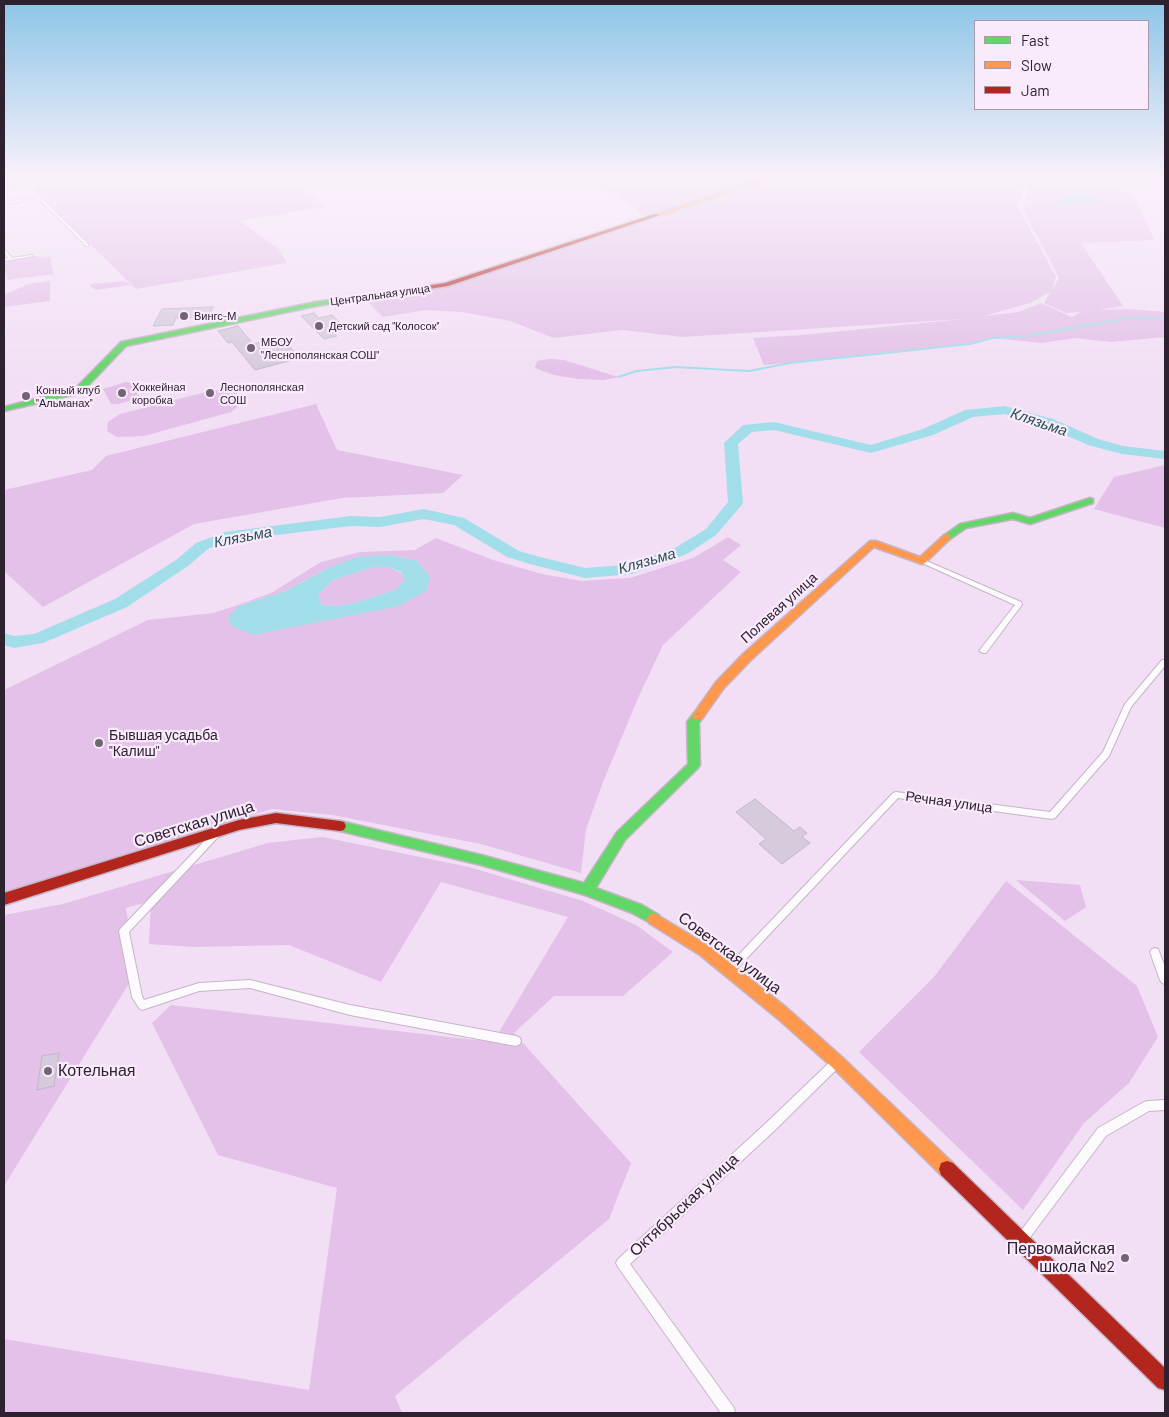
<!DOCTYPE html>
<meta charset="utf-8">
<style>
body{margin:0}
#map{position:relative;width:1169px;height:1417px;overflow:hidden;background:#f2dff5;font-family:Barlow,sans-serif}
canvas{display:block}
.frame{position:absolute;inset:0;border:5px solid #2e2130;pointer-events:none}
.legend{position:absolute;left:974px;top:20px;width:175px;height:90px;box-sizing:border-box;background:#faebfc;border:1px solid #a89aaa;margin:0;padding:6px 9px;list-style:none;font-size:15px;color:#2e2130}
.legend li{display:flex;align-items:center;gap:10px;height:25px}
.legend b{width:25px;border:1px solid #a89aaa}
</style>
<div id="map">
<canvas width="1169" height="1417"></canvas>
<div class="frame"></div>
<ul class="legend">
<li><b style="height:6px;background:#63d668"></b>Fast</li>
<li><b style="height:6px;background:#ff974d"></b>Slow</li>
<li><b style="height:6px;background:#b3261e"></b>Jam</li>
</ul>
</div>
<script>
const ctx = document.querySelector('canvas').getContext('2d');
ctx.lineJoin = 'round';
function fill(path, color) { ctx.fillStyle = color; ctx.fill(path, 'evenodd'); }
const poly = rows => new Path2D(rows.map(r => 'M' + r).join(''));
function stroke(path, color, width, dash) { ctx.strokeStyle = color; ctx.lineWidth = width; ctx.lineCap = dash ? 'butt' : 'round'; ctx.setLineDash(dash || []); ctx.stroke(path); }
function drawText(font, color, halo, rows, align = 'center') {
  ctx.font = font + ' Barlow,sans-serif'; ctx.lineWidth = 4.5; ctx.setLineDash([]); ctx.textBaseline = 'middle'; ctx.strokeStyle = halo; ctx.fillStyle = color; for (const [text, x, y, turn = 0] of rows) {
    ctx.save(); ctx.translate(x, y); ctx.rotate((+turn || 0) * Math.PI / 180); ctx.textAlign = isNaN(turn) ? turn : align; if (halo) ctx.strokeText(text, 0, 0); ctx.fillText(text, 0, 0); ctx.restore();
  }
}
fill(poly([
 [77,179,294,179,325,207,240,221,279,249,287,263,136,289,132,285,96,290,90,286,91,284,124,281,132,285,31,187],
 [582,179,1026,179,1018,207,1056,277,1052,290,1059,278,1023,209,1031,179,1062,179,1134,193,1154,240,1081,243,1123,306,1099,310,1130,309,1165,312,1165,337,1111,342,1075,338,1042,343,993,338,970,344,876,355,764,365,753,338,802,335,963,319,682,337,622,330,554,338,510,321,463,312,427,310,383,317,363,297,459,282,639,222,641,215,638,210,617,196,592,185],
 [1050,292,1044,303,1066,313,1081,312,1072,317,1041,303,1018,312,984,316,1030,303],
 [31,256,50,257,54,274,8,280,4,270,4,260],
 [50,281,50,301,4,307,4,295,28,284],
 [549,359,564,360,618,377,604,380,578,379,554,375,535,368,537,361],
 [126,382,132,383,140,398,118,404,111,404,103,389],
 [214,390,237,393,243,400,241,404,231,412,144,436,117,437,107,431,108,422,120,414],
 [316,404,337,450,463,475,443,493,342,498,194,524,43,607,4,571,4,490,92,470,106,456],
 [1165,465,1165,528,1094,509,1114,477],
 [728,537,741,545,723,560,741,572,663,645,639,696,603,782,586,829,581,873,481,844,332,815,272,809,4,892,4,690,148,620,213,613,238,605,271,593,321,562,360,552,415,550,436,538,493,560,542,574,582,581,630,578,693,558],
 [390,555,417,561,430,577,399,606,239,606,286,591,326,569],
 [373,567,389,567,401,573,406,580,395,590,358,602,338,606,322,605,318,595,333,580],
 [323,837,469,867,583,901,636,925,673,952,623,996,554,996,514,1033,631,1163,609,1219,395,1396,402,1413,4,1413,4,1339,309,1390,337,1188,218,1155,152,1023,171,1005,493,1042,568,917,441,882,381,982,289,945,193,947,149,944,151,901,126,908,136,972,4,1186,4,915,63,904,268,843],
 [1016,880,1080,885,1086,907,1065,921],
 [1006,881,1137,986,1158,1037,1129,1083,1084,1123,1023,1210,859,1052,934,977]
]), '#e3c1e8');
fill(poly([
 [1082,192,1089,193,1098,200,1063,206,1054,201],
 [390,555,417,561,430,577,426,591,399,606,253,635,232,626,228,618,239,606,286,591,326,569,357,557],
 [373,567,389,567,401,572,405,580,395,590,358,602,338,606,322,605,318,595,333,580]
]), '#a2dee9');
stroke(poly([
 [618,377,637,371,676,367,749,371,790,363,970,344,993,338,1026,336,1124,319,1165,319]
]), '#a2dee9', 2);
fill(poly([
 [1005,406,1053,419,1098,439,1123,446,1165,451,1165,459,1122,454,1088,445,1043,425,1005,414,973,417,933,435,871,453,774,430,752,432,738,444,743,503,741,506,716,535,687,554,632,574,585,578,530,564,507,557,454,525,424,519,380,527,351,526,228,541,208,549,188,566,127,607,43,643,14,648,4,645,4,633,14,636,34,634,115,599,176,560,196,543,225,532,351,516,380,517,424,509,464,518,519,551,540,557,585,568,624,565,675,548,706,529,728,502,724,443,743,425,774,422,871,445,923,429,965,410,1005,406]
]), '#a2dee9');
const building = poly([
 [213,307,208,317,176,318,173,325,153,326,162,309,213,307],
 [314,313,319,318,332,315,347,330,334,333,337,336,324,339,301,316,314,313],
 [238,326,253,344,281,337,300,358,255,370,232,342,228,343,218,331,238,326],
 [755,799,794,831,800,827,807,833,802,837,810,843,782,864,759,844,766,839,736,812,755,799],
 [59,1053,54,1086,37,1090,42,1056,59,1053]
]);
fill(building, '#d6cbdd');
stroke(building, '#c2b6c8', 1);
const street = poly([
 [38,195,88,244,88,246,86,246,37,197,4,205,4,203,38,195],
 [4,249,12,258,31,255,33,256,4,261,4,259,8,258,4,252,4,249],
 [922,559,1021,602,1022,604,1021,606,986,653,983,653,979,651,1015,605,920,562,920,560,922,559],
 [1162,660,1165,660,1165,666,1131,707,1109,756,1055,818,1052,819,898,798,732,974,729,975,726,974,724,971,726,968,893,793,896,792,1050,812,1103,752,1125,704,1162,660],
 [217,830,220,831,221,833,220,835,129,932,142,996,144,1000,199,983,250,980,350,1005,516,1036,520,1038,521,1041,520,1044,516,1046,350,1015,250,988,199,991,142,1010,139,1008,132,997,119,931,121,928,214,831,217,830],
 [1155,948,1158,949,1165,967,1165,984,1162,983,1160,980,1150,952,1152,949,1155,948],
 [837,1057,841,1059,842,1062,841,1065,773,1132,630,1264,734,1408,735,1413,721,1413,618,1267,616,1263,618,1259,765,1124,833,1059,837,1057],
 [1165,1100,1165,1110,1149,1111,1106,1136,1025,1244,1021,1246,1017,1244,1015,1240,1017,1236,1098,1128,1144,1102,1148,1101,1165,1100]
]);
const fast = poly([
 [352,297,355,299,354,300,316,306,126,346,81,393,4,411,4,407,75,389,121,342,316,302,352,297],
 [1090,498,1093,499,1093,503,1030,524,1013,519,966,528,950,539,947,540,942,537,960,524,1013,513,1030,518,1090,498],
 [698,712,704,716,699,723,700,765,698,768,625,840,596,888,642,905,659,915,661,919,659,923,654,925,632,913,585,895,481,865,340,831,336,830,334,826,336,822,340,821,481,855,584,883,617,832,688,764,687,722,694,713,698,712]
]);
const slow = poly([
 [761,179,768,179,659,216,654,215,761,179],
 [947,534,950,535,950,539,925,563,922,564,874,547,751,660,724,688,702,719,694,719,692,716,694,713,716,682,743,654,870,541,876,541,920,557,944,535,947,534],
 [654,913,710,947,787,1008,842,1057,953,1163,955,1169,953,1175,947,1177,941,1175,832,1067,777,1018,700,955,649,923,647,919,649,915,654,913]
]);
const jam = poly([
 [655,214,660,215,448,286,352,301,349,299,352,297,445,283,655,214],
 [276,813,340,821,344,822,346,826,344,830,340,831,276,823,239,830,4,905,4,893,239,820,276,813],
 [947,1161,953,1163,1165,1368,1165,1390,1158,1388,941,1175,939,1169,941,1163,947,1161]
]);
stroke(street, '#c4b5c6', 2);
stroke(fast, '#c4b5c6', 3);
stroke(slow, '#c4b5c6', 3);
stroke(jam, '#c4b5c6', 3);
fill(street, '#fdfafe');
fill(fast, '#63d668');
fill(slow, '#ff974d');
fill(jam, '#b3261e');
const rail = poly([
 [4,187,45,179]
]);
stroke(rail, '#c6c1c6', 3);
stroke(rail, '#faebfc', 2, [5]);
const sky = ctx.createLinearGradient(0, 0, 0, 377);
sky.addColorStop(0, '#8cc5e8');
sky.addColorStop(0.47, '#f9f1fa');
sky.addColorStop(1, '#f9f1fa00');
ctx.fillStyle = sky;
ctx.fillRect(0, 0, 1169, 377);
for (const [x, y, r, color] of [
 [184,316,5,"#736475"],
 [319,326,5,"#736475"],
 [251,348,5,"#736475"],
 [122,393,5,"#736475"],
 [210,393,5,"#736475"],
 [26,396,5,"#736475"],
 [99,743,5,"#736475"],
 [48,1071,5,"#736475"],
 [1125,1258,5,"#736475"]
]) { const dot = new Path2D(); dot.arc(x, y, r, 0, 2 * Math.PI); ctx.fillStyle = color; ctx.fill(dot); stroke(dot, '#faebfc', 2); }
drawText('11px', '#2e2130', '#faebfc', [
 ["Центральная улица",380,295,-8]
]);
drawText('11px', '#2e2130', '#faebfc', [
 ["Вингс-М",194,316],
 ["Детский сад \"Колосок\"",329,326],
 ["МБОУ",261,342],
 ["\"Леснополянская СОШ\"",261,355],
 ["Хоккейная",132,387],
 ["коробка",132,400],
 ["Леснополянская",220,387],
 ["СОШ",220,400],
 ["Конный клуб",36,390],
 ["\"Альманах\"",36,403]
], 'left');
drawText('14px', '#2e2130', '#faebfc', [
 ["Полевая улица",779,608,-42],
 ["Речная улица",949,802,8]
]);
drawText('14px', '#2e2130', '#faebfc', [
 ["Бывшая усадьба",109,735],
 ["\"Калиш\"",109,751]
], 'left');
drawText('italic 15px', '#275255', '#faebfc', [
 ["Клязьма",1039,422,19],
 ["Клязьма",243,537,-11],
 ["Клязьма",647,561,-16]
]);
drawText('16px', '#2e2130', '#faebfc', [
 ["Советская улица",194,824,-17],
 ["Советская улица",730,953,37],
 ["Октябрьская улица",684,1205,-43]
]);
drawText('16px', '#2e2130', '#faebfc', [
 ["Котельная",58,1071],
 ["Первомайская",1115,1249,"right"],
 ["школа №2",1115,1267,"right"]
], 'left');
</script>
